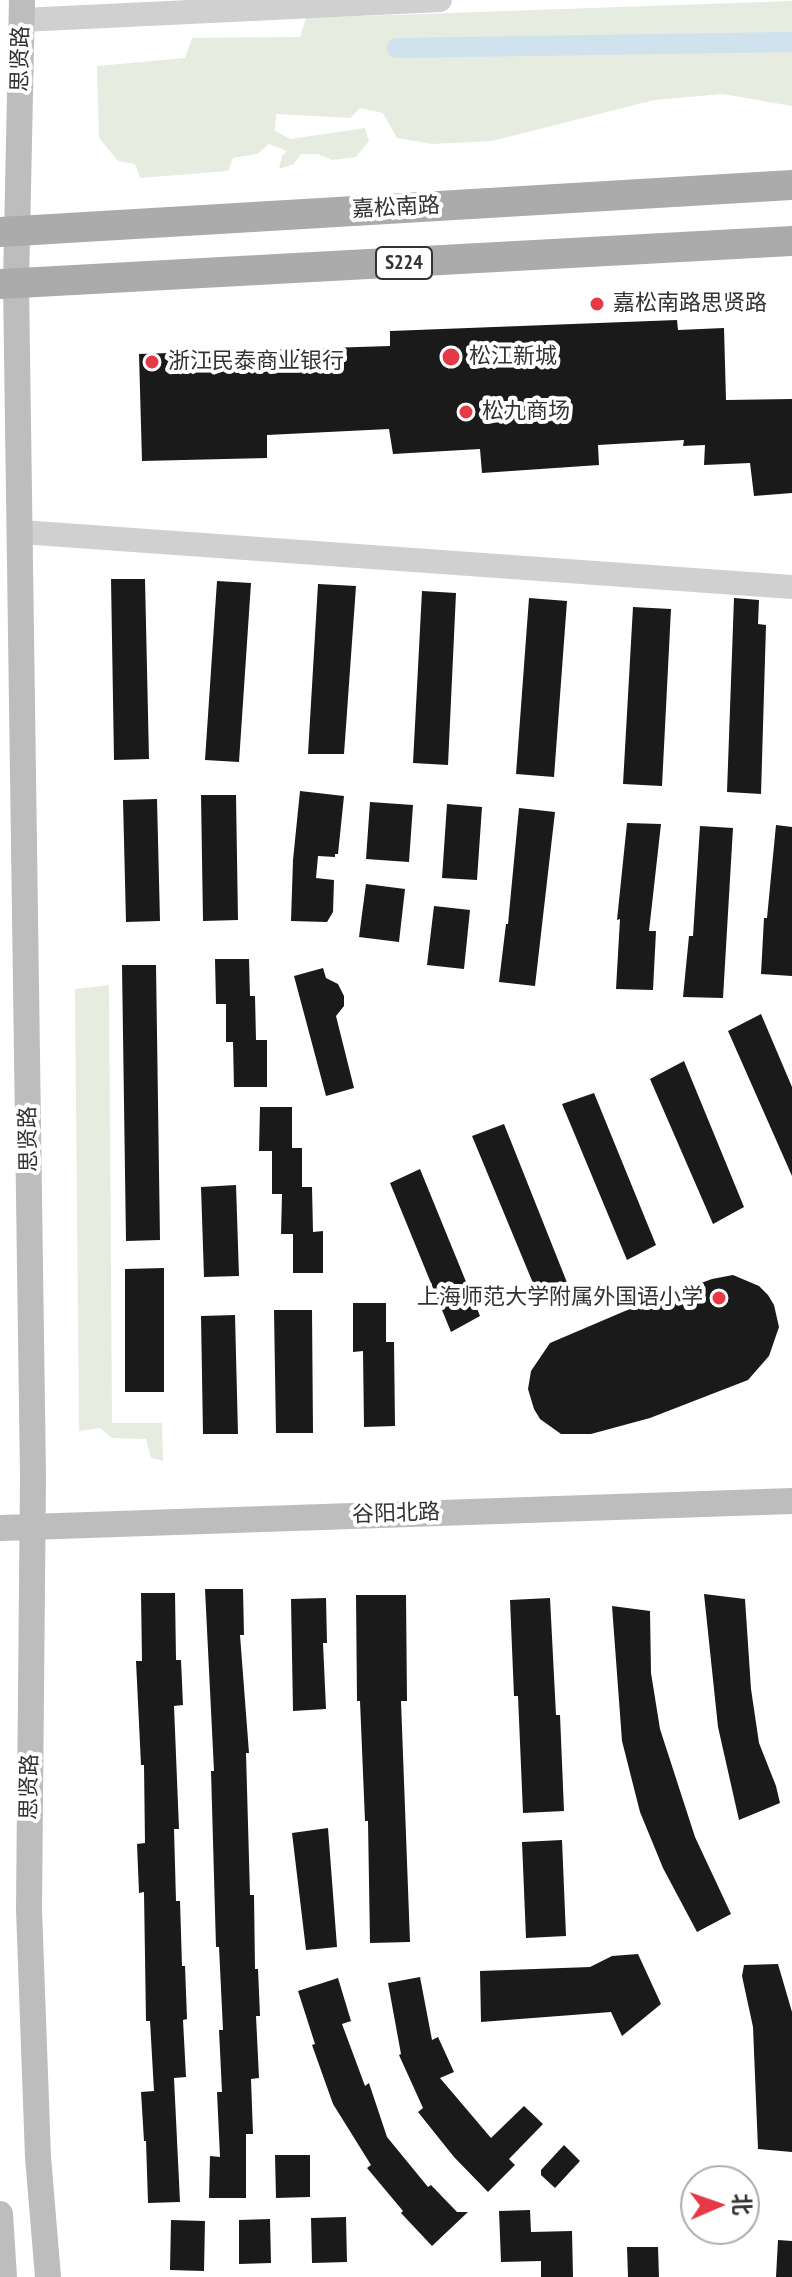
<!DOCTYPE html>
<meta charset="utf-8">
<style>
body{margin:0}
#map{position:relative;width:792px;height:2277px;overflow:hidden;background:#fff;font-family:"PT Sans Narrow","Noto Sans SC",sans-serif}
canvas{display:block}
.north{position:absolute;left:680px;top:2165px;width:80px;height:80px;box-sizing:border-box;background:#fff;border:2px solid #adadad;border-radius:50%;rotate:88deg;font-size:22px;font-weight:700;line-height:32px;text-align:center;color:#333}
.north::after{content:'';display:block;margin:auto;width:28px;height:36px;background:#e63946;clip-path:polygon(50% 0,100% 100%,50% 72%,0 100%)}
</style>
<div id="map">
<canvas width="792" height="2277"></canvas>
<div class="north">北</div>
</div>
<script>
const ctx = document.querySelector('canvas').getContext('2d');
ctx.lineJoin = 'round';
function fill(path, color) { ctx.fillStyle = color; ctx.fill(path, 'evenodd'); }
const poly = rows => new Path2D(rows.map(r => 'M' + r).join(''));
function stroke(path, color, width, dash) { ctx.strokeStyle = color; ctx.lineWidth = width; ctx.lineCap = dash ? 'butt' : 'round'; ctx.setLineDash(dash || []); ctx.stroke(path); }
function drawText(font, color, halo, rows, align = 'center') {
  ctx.font = font + ' "PT Sans Narrow","Noto Sans SC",sans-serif'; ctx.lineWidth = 8; ctx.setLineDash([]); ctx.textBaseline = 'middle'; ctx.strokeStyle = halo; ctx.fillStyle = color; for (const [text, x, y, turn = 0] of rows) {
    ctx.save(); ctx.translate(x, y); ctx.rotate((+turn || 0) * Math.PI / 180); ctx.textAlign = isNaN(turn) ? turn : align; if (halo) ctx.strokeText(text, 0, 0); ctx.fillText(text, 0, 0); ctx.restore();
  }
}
fill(poly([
 [792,1,792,106,723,94,654,100,492,141,432,144,397,138,383,113,360,108,350,118,276,114,275,131,291,139,365,128,369,141,356,157,332,160,318,154,301,154,294,164,279,169,282,156,287,151,269,144,257,154,233,158,228,171,140,178,135,164,118,161,99,138,97,66,185,58,192,38,300,37,306,18],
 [109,985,112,1423,162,1423,163,1461,151,1458,146,1439,112,1438,100,1428,79,1431,75,989]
]), '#e6ecdf');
stroke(poly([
 [397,48,792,42]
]), '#cfe2ee', 20);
fill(poly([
 [677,320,678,330,724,328,726,400,792,399,792,493,754,496,750,463,704,465,705,445,683,446,684,440,598,445,599,465,482,473,480,449,393,454,389,429,267,435,267,458,142,461,139,354,390,346,390,331],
 [111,579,145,579,149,759,114,760],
 [217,581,251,583,239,762,205,760],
 [318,584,356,586,344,754,308,754],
 [422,591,456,593,448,765,413,763],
 [529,598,567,601,554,777,516,774],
 [734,598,759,600,758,624,766,625,761,794,727,792],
 [633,607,671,609,662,786,623,784],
 [300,791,344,796,338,854,335,854,335,857,318,856,316,878,334,880,333,912,327,922,291,921,293,860],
 [201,795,236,795,238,920,203,921],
 [157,799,160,921,126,922,123,800],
 [370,802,413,805,409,862,366,859],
 [447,804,482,807,477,880,442,878],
 [519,808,555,812,535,986,499,982,506,924,508,924],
 [627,823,661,824,649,931,656,931,653,990,616,989,620,919,617,920],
 [776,825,792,827,792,976,761,974,764,918,767,918],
 [700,826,733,828,723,998,683,997,689,936,693,936],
 [366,884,405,889,399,942,359,937],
 [434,906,470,910,464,969,427,965],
 [215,959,249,959,250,996,255,996,256,1040,267,1040,267,1087,234,1087,233,1042,226,1042,226,1004,216,1004],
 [122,965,156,965,160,1240,126,1241],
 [323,968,326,978,338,984,344,996,344,1006,336,1016,354,1088,326,1096,294,976],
 [761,1014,792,1087,792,1176,728,1031],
 [684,1061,744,1207,713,1224,650,1079],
 [594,1093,656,1245,627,1260,562,1104],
 [260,1107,292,1107,292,1148,302,1148,302,1187,312,1187,313,1232,323,1231,323,1273,293,1273,293,1234,281,1234,282,1194,272,1194,272,1151,259,1151],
 [504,1124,568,1285,540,1300,472,1136],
 [420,1169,480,1316,451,1332,390,1183],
 [236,1185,239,1276,204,1277,201,1187],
 [164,1268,164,1392,125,1392,125,1269],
 [733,1275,759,1286,768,1295,774,1305,779,1327,769,1356,748,1380,650,1418,591,1434,561,1434,540,1419,534,1409,528,1389,531,1371,550,1343,625,1311,712,1279],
 [353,1303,386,1303,386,1342,394,1342,395,1426,364,1427,363,1351,353,1352],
 [274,1310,312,1310,313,1433,276,1433],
 [235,1315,238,1434,203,1434,201,1316],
 [205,1589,243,1589,244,1635,240,1635,249,1753,246,1753,250,1895,254,1895,255,1969,258,1969,260,2016,256,2016,259,2078,251,2079,253,2134,246,2134,246,2198,209,2198,210,2156,220,2157,217,2092,222,2092,219,2030,223,2030,219,1947,216,1947,211,1771,214,1771],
 [141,1593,175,1593,176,1660,181,1660,183,1705,174,1706,179,1829,174,1829,176,1901,180,1901,182,1966,185,1966,187,2019,183,2020,186,2077,174,2078,180,2202,148,2203,146,2141,144,2141,141,2092,154,2091,150,2021,146,2021,144,1892,139,1893,137,1844,145,1843,144,1765,141,1765,136,1661,142,1661],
 [704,1594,745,1599,751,1689,759,1743,776,1786,780,1803,739,1820,718,1727],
 [356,1595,406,1595,407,1701,401,1701,410,1942,370,1943,368,1821,365,1821,360,1701,357,1701],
 [326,1598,327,1643,323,1643,326,1709,293,1711,291,1599],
 [550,1598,556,1715,560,1715,564,1811,523,1813,518,1696,514,1696,510,1600],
 [612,1606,650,1611,651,1673,660,1729,695,1837,731,1914,697,1932,663,1868,640,1812,622,1741],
 [328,1828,337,1947,306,1950,292,1833],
 [562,1840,566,1936,526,1938,522,1842],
 [638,1954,661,2004,622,2036,611,2012,481,2022,480,1971,590,1967,612,1956],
 [778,1964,792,2012,792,2152,758,2149,753,2027,742,1976,744,1965],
 [420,1977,432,2040,438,2037,454,2072,440,2078,491,2138,524,2106,543,2124,509,2159,515,2165,488,2192,454,2157,418,2112,423,2108,399,2055,401,2054,388,1983],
 [338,1978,351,2021,342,2024,365,2086,369,2083,387,2137,428,2187,431,2185,457,2212,468,2212,432,2246,401,2213,403,2211,367,2168,371,2165,333,2104,312,2045,315,2044,298,1991],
 [564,2145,580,2161,555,2188,541,2175,541,2170],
 [275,2155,310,2155,310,2197,276,2198],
 [530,2210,531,2232,572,2231,573,2277,541,2277,541,2261,501,2262,499,2211],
 [346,2217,347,2262,312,2263,311,2218],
 [270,2219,271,2263,239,2264,239,2220],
 [171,2220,205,2221,204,2271,170,2270],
 [778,2240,792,2241,792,2277,776,2277],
 [627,2247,658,2247,659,2277,628,2277]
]), '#1a1a1a');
stroke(poly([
 [22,20,440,0],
 [21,532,792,587]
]), '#d0d0d0', 24);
stroke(poly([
 [22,0,16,283,33,1476,29,1909,38,2157,48,2277],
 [0,1528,792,1501],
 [0,2214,4,2277]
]), '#bdbdbd', 26);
stroke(poly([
 [0,232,792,185],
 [0,284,792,241]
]), '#ababab', 30);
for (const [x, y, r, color] of [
 [597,304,8,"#e63946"],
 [451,357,10,"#e63946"],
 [152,362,8,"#e63946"],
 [466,412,8,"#e63946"],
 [719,1298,8,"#e63946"]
]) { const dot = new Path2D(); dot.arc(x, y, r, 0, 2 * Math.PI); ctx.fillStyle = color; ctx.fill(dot); stroke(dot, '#fff', 3); }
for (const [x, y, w] of [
 [404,263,56]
]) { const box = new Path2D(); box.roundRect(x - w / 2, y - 16, w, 32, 6); ctx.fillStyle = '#fff'; ctx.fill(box); stroke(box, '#333', 2); }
drawText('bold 20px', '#333', null, [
 ["S224",404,263]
]);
drawText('22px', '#333', '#fff', [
 ["思贤路",21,59,-89],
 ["嘉松南路",396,208,-3],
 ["思贤路",29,1139,-91],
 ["谷阳北路",396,1514,-2],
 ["思贤路",30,1787,-89]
]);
drawText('22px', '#333', '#fff', [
 ["嘉松南路思贤路",613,304],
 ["松江新城",469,357],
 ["浙江民泰商业银行",168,362],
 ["松九商场",482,412],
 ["上海师范大学附属外国语小学",703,1298,"right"]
], 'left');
</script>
